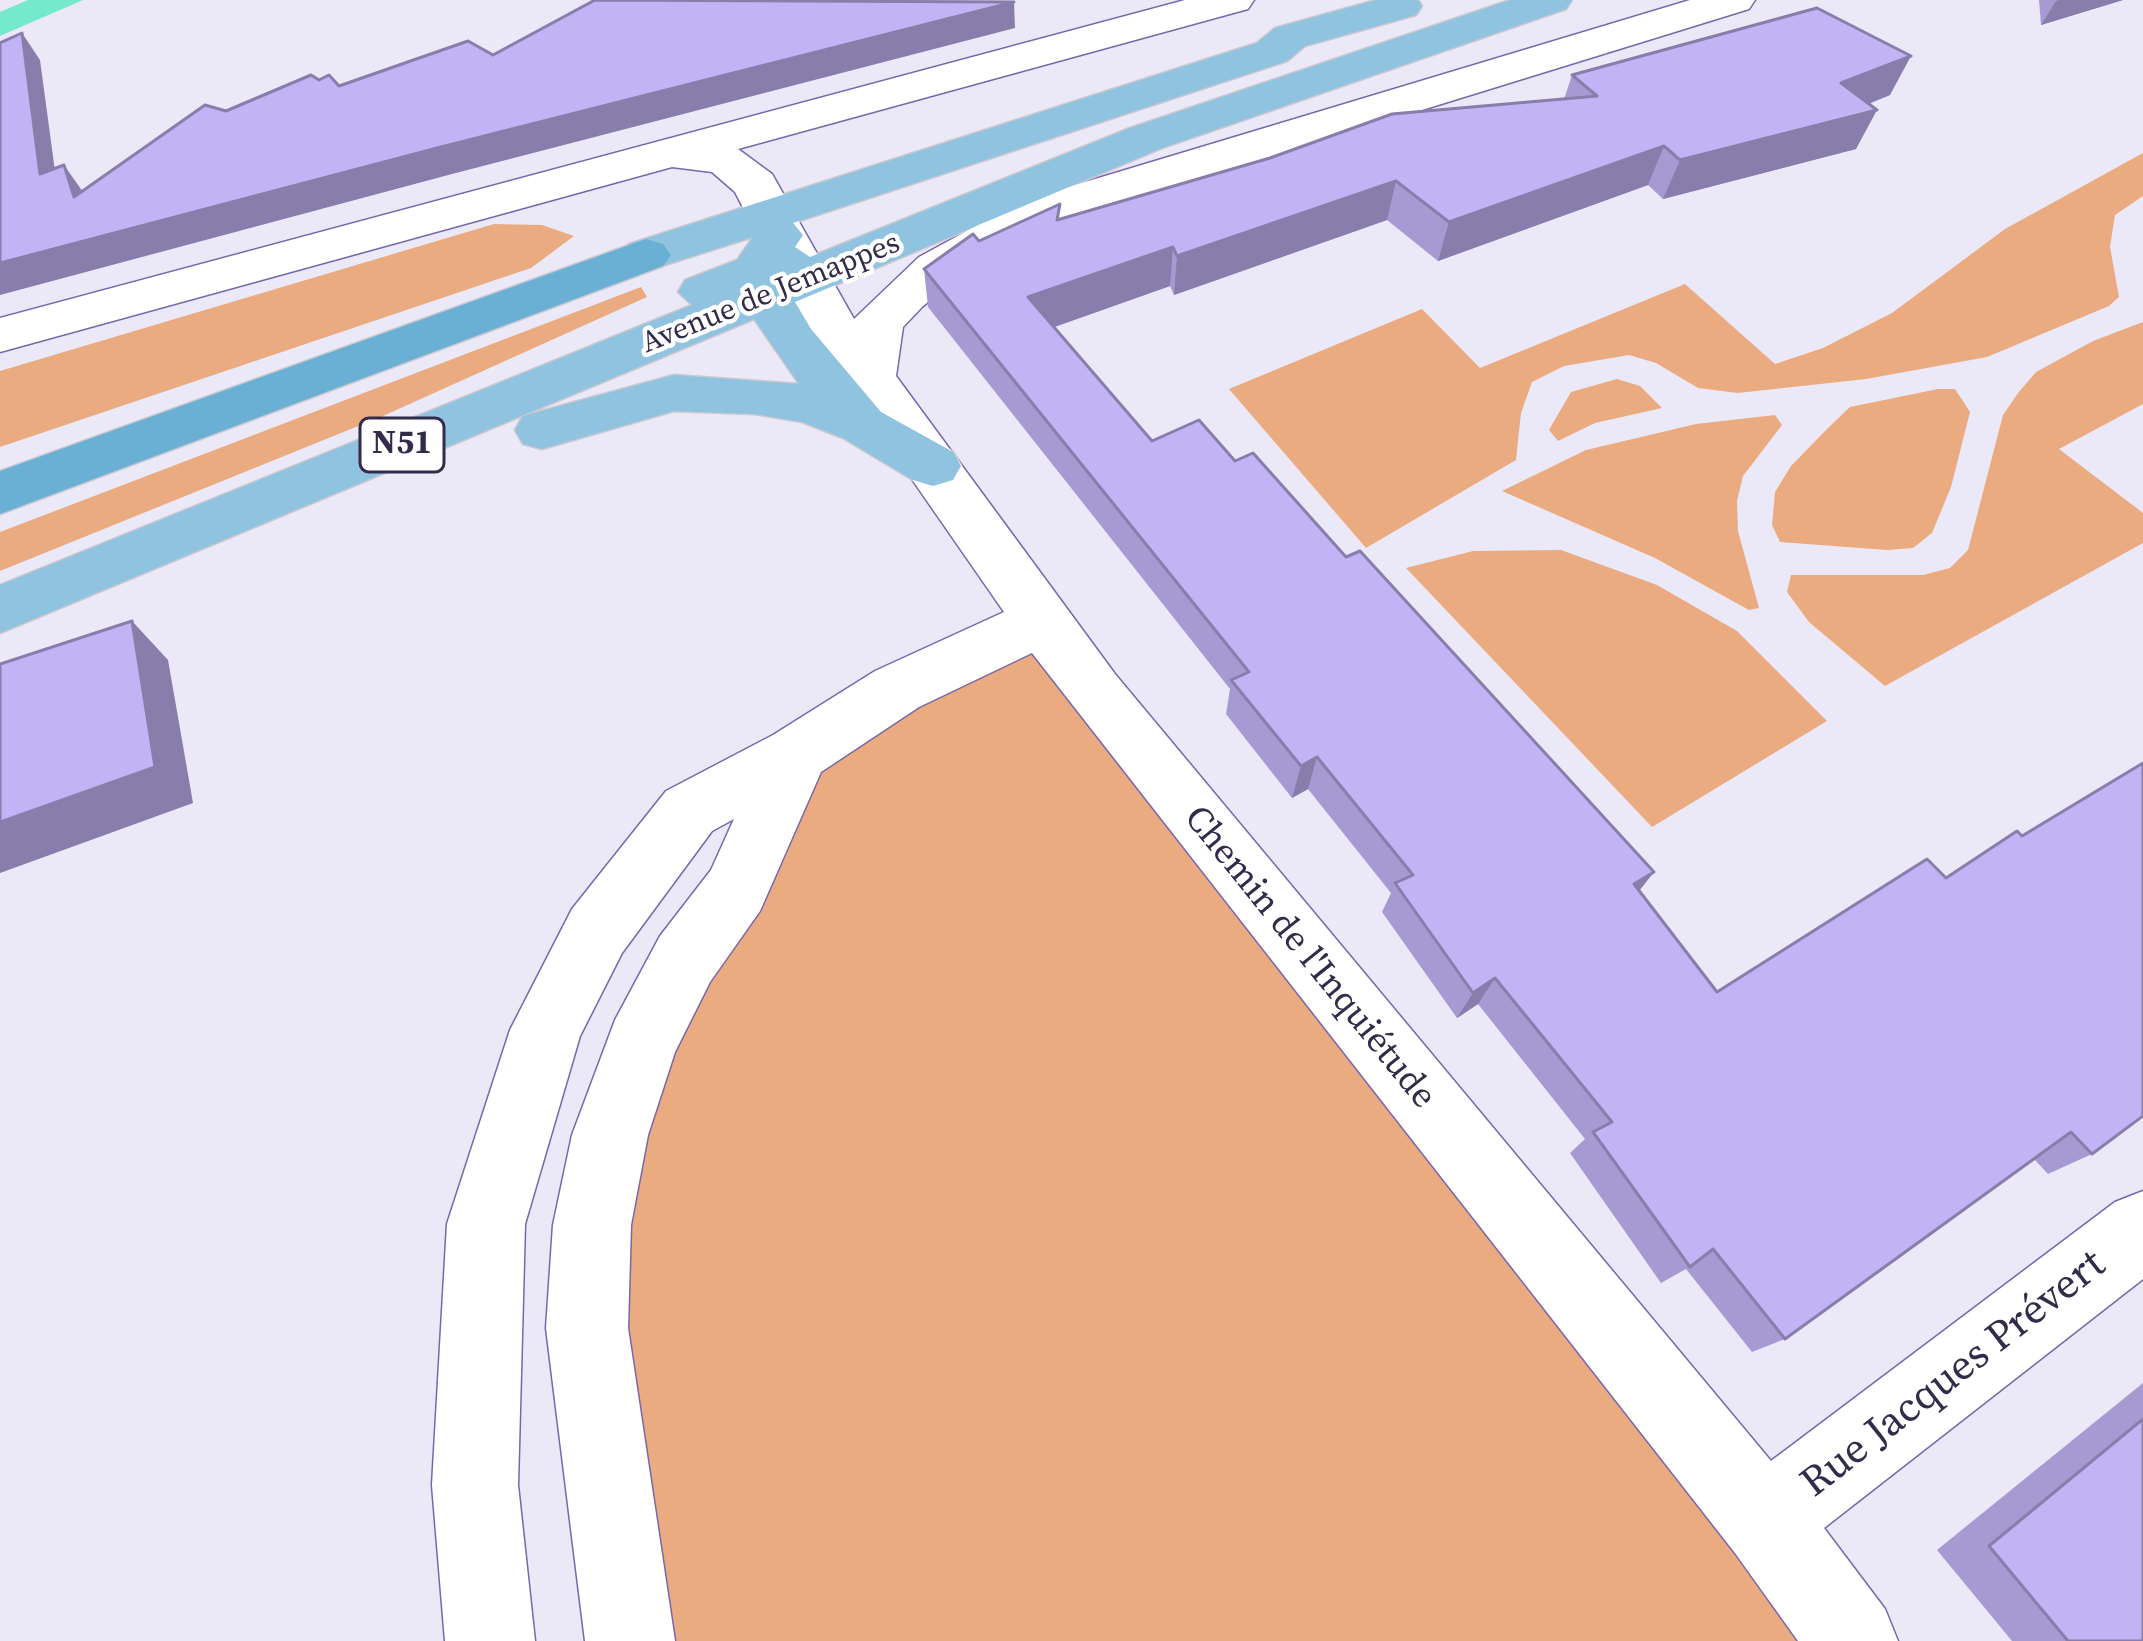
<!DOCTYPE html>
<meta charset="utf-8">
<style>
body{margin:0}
canvas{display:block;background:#ebe8f8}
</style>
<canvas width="2143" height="1641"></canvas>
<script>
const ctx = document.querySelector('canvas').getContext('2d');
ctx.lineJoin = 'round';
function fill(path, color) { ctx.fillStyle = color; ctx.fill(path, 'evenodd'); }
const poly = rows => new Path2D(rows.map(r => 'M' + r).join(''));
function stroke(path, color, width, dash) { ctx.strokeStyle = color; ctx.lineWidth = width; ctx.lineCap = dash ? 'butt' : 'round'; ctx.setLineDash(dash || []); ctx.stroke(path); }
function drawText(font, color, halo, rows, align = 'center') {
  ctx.font = font + ' "Source Serif 4",serif'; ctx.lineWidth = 9; ctx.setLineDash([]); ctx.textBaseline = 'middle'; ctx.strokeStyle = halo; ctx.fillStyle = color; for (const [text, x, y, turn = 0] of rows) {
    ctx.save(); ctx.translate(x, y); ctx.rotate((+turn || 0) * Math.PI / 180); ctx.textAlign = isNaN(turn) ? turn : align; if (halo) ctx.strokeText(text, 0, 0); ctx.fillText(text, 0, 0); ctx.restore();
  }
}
fill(poly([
 [2143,153,2143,196,2115,215,2110,247,2119,297,2109,306,1987,357,1866,379,1738,393,1698,388,1656,363,1629,355,1564,366,1532,382,1521,413,1516,460,1366,548,1229,389,1422,309,1480,368,1685,284,1775,364,1823,348,1892,313,2005,229],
 [494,224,542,225,574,236,531,268,0,447,0,371],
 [641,287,647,297,383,416,0,571,0,532],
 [2143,322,2143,404,2059,449,2143,513,2143,543,1885,686,1809,622,1787,592,1791,575,1923,575,1950,568,1968,550,2003,415,2018,393,2036,372,2093,341],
 [1617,379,1640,386,1662,408,1595,423,1558,441,1549,430,1571,392],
 [1938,389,1955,389,1970,412,1951,487,1932,533,1913,548,1887,550,1780,542,1772,525,1775,492,1791,466,1828,428,1850,407],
 [1775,415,1782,425,1743,476,1737,501,1738,531,1759,608,1749,610,1655,558,1502,491,1586,450,1696,424],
 [1561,550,1657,585,1737,631,1827,721,1652,827,1406,568,1473,551],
 [1042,621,1853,1641,630,1641,592,1225,796,754]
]), '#ebab81');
fill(poly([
 [28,0,83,0,0,36,0,12]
]), '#74e9cb');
const minor = poly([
 [1185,0,1254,0,1248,9,738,149,772,174,854,319,919,257,1022,201,1690,0,1755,0,1749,9,1056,223,955,279,922,307,903,327,896,376,1115,674,1771,1461,2115,1202,2143,1191,2143,1279,1824,1528,1885,1609,1898,1641,1798,1641,1735,1553,1032,653,919,707,821,772,760,911,710,982,675,1052,648,1135,631,1225,628,1328,675,1641,585,1641,546,1328,553,1225,572,1135,615,1020,660,936,711,870,734,819,712,831,622,953,580,1036,525,1224,518,1485,535,1641,445,1641,432,1485,447,1224,510,1030,572,909,666,791,773,735,875,671,1004,612,798,315,735,192,712,172,672,167,0,352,0,318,1185,0]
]);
const primary = poly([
 [1376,0,1418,0,1422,6,1416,15,1305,46,1287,61,793,223,803,235,795,247,810,257,1130,128,1510,0,1572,0,1566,9,1162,148,795,302,811,329,881,412,953,452,961,466,953,480,933,486,913,480,843,438,802,422,755,414,674,411,542,449,523,444,515,430,523,416,674,375,799,384,754,319,0,633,0,585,692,305,678,292,685,280,737,260,753,237,646,271,629,266,621,255,629,244,1257,43,1275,28,1376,0]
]);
const trunk = poly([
 [646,239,663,244,671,255,663,266,0,514,0,471,646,239]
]);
stroke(minor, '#7967ad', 3);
stroke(primary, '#cac8d0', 3);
stroke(trunk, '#cac8d0', 3);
fill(minor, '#fff');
fill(primary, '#8fc3df');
fill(trunk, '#6aafd4');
fill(poly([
 [2039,0,2123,0,2041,25],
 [1572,75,1890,95,1869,104,1856,149,1663,199,1648,185,1438,261,1387,220,1174,295,1170,286,1054,327,1152,441,1235,461,1346,557,1654,872,1639,891,1717,992,1927,859,2092,1154,2048,1174,2034,1159,1785,1339,1752,1352,1686,1269,1661,1283,1570,1153,1585,1139,1478,1004,1457,1018,1382,912,1391,893,1308,789,1292,798,1226,714,1230,689,928,307,924,269,1060,219,1564,99],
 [2143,1383,2143,1641,2012,1641,1937,1550]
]), '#a79ad2');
fill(poly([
 [2060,0,2123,0,2041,25,2056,1],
 [1014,2,1015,28,452,174,0,295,0,263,441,147],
 [22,33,40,60,59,201,40,174],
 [1911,56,1890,95,1821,122,1841,83],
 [1877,110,1856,149,1663,199,1680,160],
 [1664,146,1648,185,1438,261,1449,222],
 [64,165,83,192,74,197],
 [1396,181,1387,220,1174,295,1177,256],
 [1173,247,1170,286,1029,336,1028,297],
 [132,621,168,660,193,803,0,873,0,822],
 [1317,757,1308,789,1292,798,1301,766],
 [1654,872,1631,901,1634,884],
 [1495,978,1478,1004,1457,1018,1473,993]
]), '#887dab');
const building = poly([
 [595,0,1014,2,441,147,0,263,0,43,22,33,40,174,64,165,74,197,205,105,226,111,311,75,319,80,329,75,339,86,468,41,493,55,595,0],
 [1817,8,1911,56,1841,83,1877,110,1680,160,1664,146,1449,222,1396,181,1177,256,1173,247,1028,297,1152,441,1199,420,1235,461,1253,453,1346,557,1360,551,1654,872,1634,884,1717,992,1927,859,1946,878,2017,831,2022,836,2143,763,2143,1116,2092,1154,2071,1132,1785,1339,1713,1249,1690,1267,1593,1132,1612,1122,1495,978,1473,993,1395,883,1413,875,1317,757,1301,766,1231,680,1249,672,924,269,973,234,979,241,1060,204,1057,220,1270,158,1392,114,1597,96,1572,75,1817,8],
 [132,621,155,767,0,822,0,664,132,621],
 [2143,1419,2143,1641,2068,1641,1989,1546,2143,1419]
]);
fill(building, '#c2b3f4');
stroke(building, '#887dab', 3);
drawText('30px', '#332b49', '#fff', [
 ["Avenue de Jemappes",771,294,-22]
]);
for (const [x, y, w] of [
 [402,445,84]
]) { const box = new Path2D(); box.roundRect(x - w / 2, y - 27, w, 54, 9); ctx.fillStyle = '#fff'; ctx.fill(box); stroke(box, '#332b49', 3); }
drawText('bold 33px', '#332b49', null, [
 ["N51",402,445]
]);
drawText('36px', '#332b49', '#fff', [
 ["Chemin de l'Inquiétude",1309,958,51]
]);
drawText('42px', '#332b49', '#fff', [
 ["Rue Jacques Prévert",1954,1375,-38]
]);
</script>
